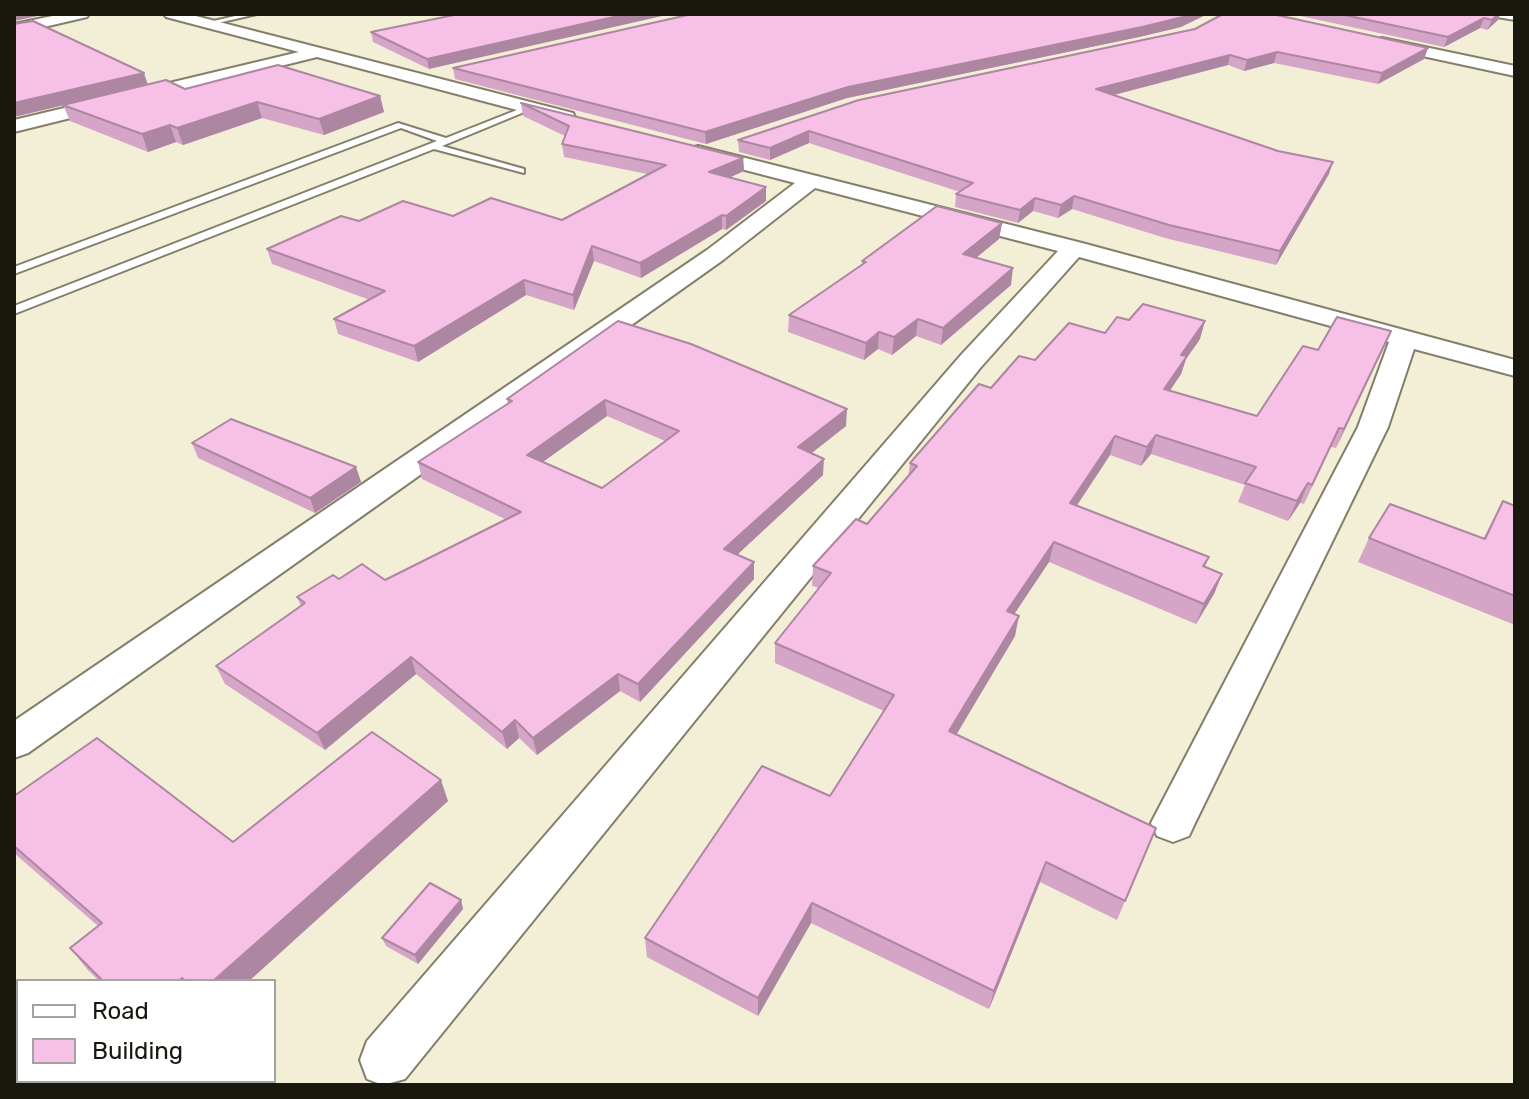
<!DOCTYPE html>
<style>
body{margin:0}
#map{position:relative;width:1529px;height:1099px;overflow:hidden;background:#f3efd7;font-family:Rubik,sans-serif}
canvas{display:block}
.frame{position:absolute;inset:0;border:16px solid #19180f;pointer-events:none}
.legend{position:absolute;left:16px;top:979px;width:260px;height:104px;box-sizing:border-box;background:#fff;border:2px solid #a3a39f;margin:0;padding:10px 14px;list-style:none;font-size:24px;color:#19180f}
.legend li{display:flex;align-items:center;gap:16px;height:40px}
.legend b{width:40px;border:2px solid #a3a39f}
</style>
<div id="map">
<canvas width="1529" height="1099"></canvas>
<div class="frame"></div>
<ul class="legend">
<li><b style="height:10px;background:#fff"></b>Road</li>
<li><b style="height:22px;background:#f7c0e6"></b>Building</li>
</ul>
</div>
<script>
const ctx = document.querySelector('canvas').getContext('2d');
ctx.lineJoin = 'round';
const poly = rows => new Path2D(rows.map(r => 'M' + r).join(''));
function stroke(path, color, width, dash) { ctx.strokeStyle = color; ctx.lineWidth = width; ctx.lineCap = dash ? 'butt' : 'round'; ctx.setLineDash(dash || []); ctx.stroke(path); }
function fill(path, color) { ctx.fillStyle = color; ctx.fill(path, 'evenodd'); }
const lane = poly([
 [244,14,257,14,209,25,205,23,244,14],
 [527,106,534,108,442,146,524,169,524,173,434,149,14,314,14,306,437,141,401,128,14,274,14,267,398,123,446,138,527,106]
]);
const street = poly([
 [62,14,89,14,87,17,14,34,14,24,62,14],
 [164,14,188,14,573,113,575,117,566,123,317,57,14,132,14,120,299,52,166,17,164,14],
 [1495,14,1515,14,1515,20,1497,17,1495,14],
 [1382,38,1515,66,1515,76,1376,46,1376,40,1382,38],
 [698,146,1082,243,1515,360,1515,376,1414,349,1388,427,1195,823,1189,836,1173,842,1157,836,1151,823,1358,427,1389,342,1079,257,981,367,405,1079,383,1085,367,1079,360,1060,367,1041,961,355,1058,251,815,188,723,260,28,753,14,758,14,721,707,250,795,183,691,156,688,152,691,148,698,146]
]);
stroke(lane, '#847f6a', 4);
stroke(street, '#847f6a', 4);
fill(lane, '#fff');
fill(street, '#fff');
fill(poly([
 [459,14,429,69,373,42,371,32],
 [1291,14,1500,14,1498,20,1487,30,1480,28,1444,47],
 [14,24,148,85,185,89,380,96,384,112,324,135,262,118,183,145,176,142,148,152,70,121,63,105,14,117],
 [1181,27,1139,37,847,98,706,144,455,79,453,68],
 [1195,29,1428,48,1424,59,1378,84,1274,63,1244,71,1228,65,1114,95,1329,174,1276,265,1165,238,1072,209,1058,218,1033,211,1018,223,955,207,956,194,960,192,809,143,770,160,739,152,738,140],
 [521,103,743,158,744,171,729,178,766,187,766,201,726,230,722,229,641,278,594,261,574,310,526,295,418,362,338,334,334,319,370,300,272,264,267,249,359,221,453,216,562,220,647,174,564,157,562,144,565,136,523,116],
 [1002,223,999,239,976,258,1011,285,941,345,916,336,892,355,878,349,864,360,788,332,789,315,862,265,862,261],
 [618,321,846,426,811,453,823,475,737,555,754,579,640,702,620,691,537,755,519,738,507,749,416,674,325,750,225,684,216,666,301,606,297,597,339,579,385,580,505,519,422,479,418,462,508,404,507,399],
 [607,416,665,441,602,488,543,462],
 [1105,333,1200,339,1186,359,1181,374,1170,390,1257,416,1318,350,1383,349,1336,448,1331,447,1304,504,1300,503,1288,521,1238,502,1245,485,1151,454,1141,466,1110,455,1077,505,1209,557,1205,567,1222,574,1214,594,1196,624,1049,562,1014,614,1015,636,956,735,1156,828,1117,920,1040,882,989,1009,811,923,758,1016,647,957,645,938,830,796,884,711,775,663,775,643,819,588,812,586,813,566,867,524,908,477,910,463,991,388,1035,360],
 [192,443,356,467,361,482,315,513,198,458],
 [1503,501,1515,506,1515,625,1358,562,1369,538,1483,539],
 [14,796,233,842,448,801,249,981,99,981,87,969,70,948,98,926,14,853],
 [461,900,463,909,418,964,386,946,382,938]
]), '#d4a5c6');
fill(poly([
 [14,14,47,14,14,21],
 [627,14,671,14,429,69,427,59],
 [1190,14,1208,14,1181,27,1139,37,847,98,706,144,705,132,848,87],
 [1498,14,1500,14,1498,20,1487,30,1492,20],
 [1484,18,1480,28,1444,47,1448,37],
 [1428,48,1424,59,1378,84,1382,73],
 [1277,52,1274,63,1244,71,1247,60],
 [1230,55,1228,65,1094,100,1096,89],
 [144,73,148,85,14,117,14,103],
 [380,96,384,112,324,135,319,119],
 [257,102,262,118,183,145,177,128],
 [170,125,176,142,148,152,142,134],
 [809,131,809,143,770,160,770,148],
 [743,158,744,171,710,186,709,172],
 [1333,162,1329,174,1276,265,1280,251],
 [766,187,766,201,726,230,726,216],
 [1074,196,1072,209,1058,218,1061,205],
 [1035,198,1033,211,1018,223,1020,210],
 [722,215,722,229,641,278,640,263],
 [1002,223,999,239,961,270,963,254],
 [592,246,594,261,574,310,573,295],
 [1013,268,1011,285,941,345,943,328],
 [524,280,526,295,418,362,414,346],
 [918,319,916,336,892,355,894,337],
 [1205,321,1200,339,1186,359,1181,374,1159,407,1164,389,1181,355],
 [1391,331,1383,349,1336,448,1344,429],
 [879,332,878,349,864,360,866,343],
 [605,400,607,416,530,471,527,455],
 [847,409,846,426,798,464,798,447],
 [1156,435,1151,454,1141,466,1147,447],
 [1115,436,1110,455,1066,522,1070,503],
 [824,459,823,475,724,567,724,549],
 [356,467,361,482,315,513,310,498],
 [1308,483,1300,503,1288,521,1297,501],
 [1054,542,1049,562,1003,631,1007,611],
 [754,562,754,579,640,702,638,684],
 [1222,574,1214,594,1196,624,1204,604],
 [1019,616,1015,636,946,752,949,731],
 [411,657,416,674,325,750,317,733],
 [618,674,620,691,537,755,533,738],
 [515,720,519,738,507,749,502,732],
 [441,780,448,801,249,981,213,981],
 [1046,862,1040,882,989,1009,994,991],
 [461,900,463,909,418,964,415,955],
 [812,903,811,923,758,1016,758,998]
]), '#ad86a1');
const building = poly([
 [459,14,627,14,427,59,371,32,459,14],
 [692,14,1190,14,1183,17,1142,27,848,87,705,132,453,68,692,14],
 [1223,14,1272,14,1428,48,1382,73,1277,52,1247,60,1230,55,1096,89,1278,151,1333,162,1280,251,1169,225,1074,196,1061,205,1035,198,1020,210,956,194,973,183,809,131,770,148,738,140,859,100,1195,29,1223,14],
 [1340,14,1498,14,1492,20,1484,18,1448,37,1340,14],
 [33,21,144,73,14,103,14,24,33,21],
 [278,65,380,96,319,119,257,102,177,128,170,125,142,134,63,105,166,80,185,89,278,65],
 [521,103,743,158,709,172,766,187,726,216,722,215,640,263,592,246,573,295,524,280,414,346,334,319,385,291,267,249,341,216,359,221,403,201,453,216,491,198,562,220,666,165,562,144,569,126,521,103],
 [937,206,1002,223,963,254,1013,268,943,328,918,319,894,337,879,332,866,343,789,315,866,262,862,261,937,206],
 [1143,304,1205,321,1181,355,1187,356,1164,389,1257,416,1303,346,1318,350,1337,317,1391,331,1344,429,1339,428,1312,485,1308,483,1297,501,1245,483,1256,467,1156,435,1147,447,1115,436,1070,503,1209,557,1203,566,1222,574,1204,604,1054,542,1007,611,1019,616,949,731,1156,828,1125,901,1046,862,994,991,812,903,758,998,645,938,762,766,830,796,894,695,775,643,831,573,813,566,856,519,867,524,917,466,910,463,979,384,991,388,1019,356,1035,360,1069,323,1105,333,1117,317,1129,320,1143,304],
 [618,321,691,344,847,409,798,447,824,459,724,549,754,562,638,684,618,674,533,738,515,720,502,732,411,657,317,733,216,666,305,603,297,597,333,575,339,579,362,564,385,580,521,512,418,462,512,401,507,399,618,321],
 [605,400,679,431,602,488,527,455,605,400],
 [231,419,356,467,310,498,192,443,231,419],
 [1503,501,1515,506,1515,596,1369,538,1390,504,1485,539,1503,501],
 [372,732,441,780,213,981,186,981,182,978,179,981,103,981,70,948,102,923,14,846,14,796,97,738,233,842,372,732],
 [430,883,461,900,415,955,382,938,430,883]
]);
fill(building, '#f7c0e6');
stroke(building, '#ad86a1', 2);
</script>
